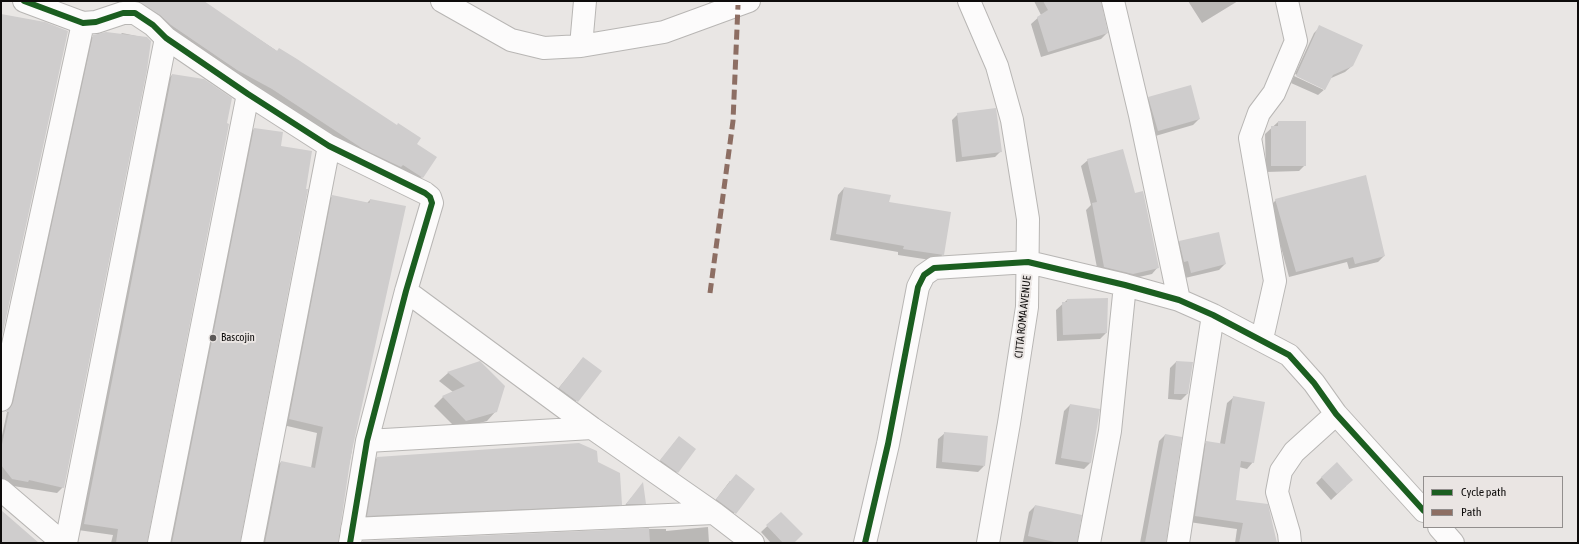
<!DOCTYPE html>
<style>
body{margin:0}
#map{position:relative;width:1579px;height:544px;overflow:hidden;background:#e9e6e4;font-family:"Asap Condensed",sans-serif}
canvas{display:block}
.frame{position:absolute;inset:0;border:2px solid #0e0c0b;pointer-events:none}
.legend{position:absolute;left:1423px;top:476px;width:140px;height:52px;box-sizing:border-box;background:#eae5e3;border:1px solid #928e8d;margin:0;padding:5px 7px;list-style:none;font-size:12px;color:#0e0c0b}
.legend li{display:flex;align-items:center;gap:8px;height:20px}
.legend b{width:20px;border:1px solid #928e8d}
</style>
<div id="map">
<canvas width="1579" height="544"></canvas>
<div class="frame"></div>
<ul class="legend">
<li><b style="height:5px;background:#1b5e20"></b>Cycle path</li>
<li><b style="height:5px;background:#8d6e63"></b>Path</li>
</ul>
</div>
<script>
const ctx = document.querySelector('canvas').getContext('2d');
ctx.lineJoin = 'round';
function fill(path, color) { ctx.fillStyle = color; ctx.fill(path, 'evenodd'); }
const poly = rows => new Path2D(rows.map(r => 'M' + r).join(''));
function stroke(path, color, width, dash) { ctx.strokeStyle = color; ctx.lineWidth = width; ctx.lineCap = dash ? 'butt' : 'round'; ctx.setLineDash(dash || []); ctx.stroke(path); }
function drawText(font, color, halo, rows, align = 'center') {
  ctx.font = font + ' "Asap Condensed",sans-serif'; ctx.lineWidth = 4; ctx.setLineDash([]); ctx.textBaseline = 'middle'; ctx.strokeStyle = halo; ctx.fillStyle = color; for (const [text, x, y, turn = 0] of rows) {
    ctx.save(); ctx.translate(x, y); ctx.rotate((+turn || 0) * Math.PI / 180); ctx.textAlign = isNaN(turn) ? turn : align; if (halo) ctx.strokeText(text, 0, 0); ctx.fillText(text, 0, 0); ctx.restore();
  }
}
fill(poly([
 [133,1,202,1,416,144,422,177,416,183,357,155,129,6],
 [709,1,721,1,710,5],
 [1034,1,1100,1,1107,33,1101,39,1041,57,1031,24,1041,15],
 [1188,1,1238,1,1202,23],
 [1320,27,1352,66,1345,72,1329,79,1325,89,1318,95,1291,83,1294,76,1324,90,1324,88,1295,74,1314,33],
 [122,33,147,38,63,487,57,493,1,484,1,440,87,42,94,36,120,35],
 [172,75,146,543,111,543,113,535,78,530,166,81],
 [1149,98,1199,119,1193,125,1152,137,1143,104],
 [958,114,1001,151,995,157,956,162,952,120],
 [1278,122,1305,165,1299,171,1266,172,1265,134],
 [254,129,239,543,167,543,248,135],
 [1088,160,1135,194,1158,267,1152,274,1126,280,1098,273,1086,210,1091,205,1081,166],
 [844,188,888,203,943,254,937,261,898,255,898,252,830,240,838,195],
 [333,196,367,203,370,200,352,450,334,543,260,543,275,468,281,462,311,468,317,433,283,425,326,202],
 [1276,200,1384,256,1378,262,1349,269,1347,262,1289,277,1270,206],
 [1180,241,1225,264,1219,270,1185,278,1174,248],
 [1067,300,1106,333,1100,339,1057,341,1056,310],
 [583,358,600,371,571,407,553,395],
 [480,362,496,411,487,421,457,429,434,406,443,397,453,392,439,381,448,373],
 [1176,362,1187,394,1181,400,1168,399,1170,368],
 [1234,397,1253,462,1247,469,1239,467,1235,501,1276,543,1235,543,1237,529,1189,522,1200,448,1207,442,1220,444,1227,403],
 [1070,405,1099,410,1090,463,1084,469,1055,464,1064,411],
 [945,433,984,466,978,472,936,468,938,439],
 [1165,435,1165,543,1140,543,1159,441],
 [679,437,677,472,671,478,655,467],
 [377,458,597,462,621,504,615,510,362,522,371,464],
 [1322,477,1346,486,1331,500,1316,483],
 [730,481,754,489,729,519,711,506],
 [642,485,644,503,638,509,621,510],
 [1035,506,1077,543,1023,542,1029,512],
 [781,513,792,543,771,543,761,532],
 [708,527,709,543,363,543,649,529,666,529,666,531]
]), '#0003');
fill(poly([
 [137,1,204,1,277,51,279,48,297,59,397,125,398,123,421,138,417,144,437,157,423,178,403,165,401,167,363,149,272,89,237,70,171,25,160,15],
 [1043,1,1101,1,1108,33,1048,52,1037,17,1048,10],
 [1,14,45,22,68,31,1,341],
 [1319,25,1363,45,1353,66,1333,75,1325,90,1296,76],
 [106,32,147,37,151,41,147,70,64,488,29,480,28,482,12,479,1,465,1,449,9,412,5,412,10,408,13,403,93,35],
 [172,74,204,79,232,98,227,123,229,124,147,543,116,543,118,529,84,524],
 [1191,85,1200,119,1158,131,1148,97],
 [996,108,1002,152,962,157,957,113],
 [1278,121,1306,121,1306,166,1271,166,1271,126,1278,126],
 [254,128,283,132,281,146,312,151,306,189,308,189,240,543,172,543],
 [1123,149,1135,193,1143,191,1159,268,1133,274,1104,267,1092,203,1097,202,1087,159],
 [1366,175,1385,256,1355,264,1353,257,1296,272,1275,199],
 [844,187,891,195,889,202,951,212,944,255,903,249,904,246,836,234],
 [332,195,370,203,370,199,406,206,351,455,338,543,265,543,281,461,315,468,323,427,289,419],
 [1219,232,1226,264,1191,273,1188,261,1184,262,1179,241],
 [1108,298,1107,333,1063,335,1062,302,1067,302,1067,299],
 [583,357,602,371,578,402,559,388],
 [480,361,505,386,497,412,466,421,442,396,465,386,447,372],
 [1176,361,1193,362,1188,394,1174,394],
 [1233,396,1265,402,1254,463,1241,461,1236,500,1268,504,1277,543,1239,543,1243,523,1195,516,1206,441,1225,444],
 [1070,404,1100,409,1091,463,1061,458],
 [944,432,988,436,985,466,942,462],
 [1165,434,1182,437,1166,543,1145,543],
 [679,436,696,449,678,473,660,460],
 [579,443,597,451,598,462,620,473,622,505,367,516,377,457],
 [1337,462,1353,480,1337,494,1321,477],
 [736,474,755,489,736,514,716,499],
 [643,482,646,504,626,504],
 [1035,505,1082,515,1077,543,1059,543,1028,536],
 [1,510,39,543,1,543],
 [781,512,803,534,794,543,783,543,766,525],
 [649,528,650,543,363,543,363,541]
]), '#cfcdcd');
const minor = poly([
 [24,1,83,23,96,22,123,13,135,13,153,25,166,38,248,94,329,146,425,193,430,197,432,203,406,291,367,441,350,543],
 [442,1,511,40,544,48,581,46,664,32,749,1],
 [969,1,997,66,1012,120,1028,219,1027,307,1009,423,988,543],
 [1113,1,1140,115,1179,300],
 [581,46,585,1],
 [406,291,592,428,714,513,753,543],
 [1262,339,1275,281,1250,138,1259,113,1274,93,1296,41,1287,1],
 [1,400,83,23],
 [367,441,592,428],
 [1,490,63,543],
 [1439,527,1453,543],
 [352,529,714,513],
 [66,543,166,38],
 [159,543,248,94],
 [252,543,329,146],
 [865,543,888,444,918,287,924,275,934,268,1028,262,1125,285,1179,300,1213,315,1289,355,1314,383,1336,414,1424,511],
 [1089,543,1110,431,1125,285],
 [1178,543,1213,315],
 [1290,543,1289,533,1277,492,1281,471,1294,452,1336,414]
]);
stroke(minor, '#b8b6b4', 24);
stroke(minor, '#fcfbfb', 22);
stroke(poly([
 [710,293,733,121,738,5]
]), '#8d6e63', 5, [10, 5]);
stroke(poly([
 [24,1,83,23,96,22,123,13,135,13,153,25,166,38,248,94,329,146,425,193,430,197,432,203,406,291,367,441,350,543],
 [865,543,888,444,918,287,924,275,934,268,1028,262,1125,285,1179,300,1213,315,1289,355,1314,383,1336,414,1424,511]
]), '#1b5e20', 6);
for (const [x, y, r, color] of [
 [213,338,4,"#5b5857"]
]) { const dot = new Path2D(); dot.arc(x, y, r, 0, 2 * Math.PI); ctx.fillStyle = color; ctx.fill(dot); stroke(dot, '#eae5e3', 1.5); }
drawText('11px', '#0e0c0b', '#eae5e3', [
 ["CITTA ROMA AVENUE",1023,317,-84]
]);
drawText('11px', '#0e0c0b', '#eae5e3', [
 ["Bascojin",221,338]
], 'left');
</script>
